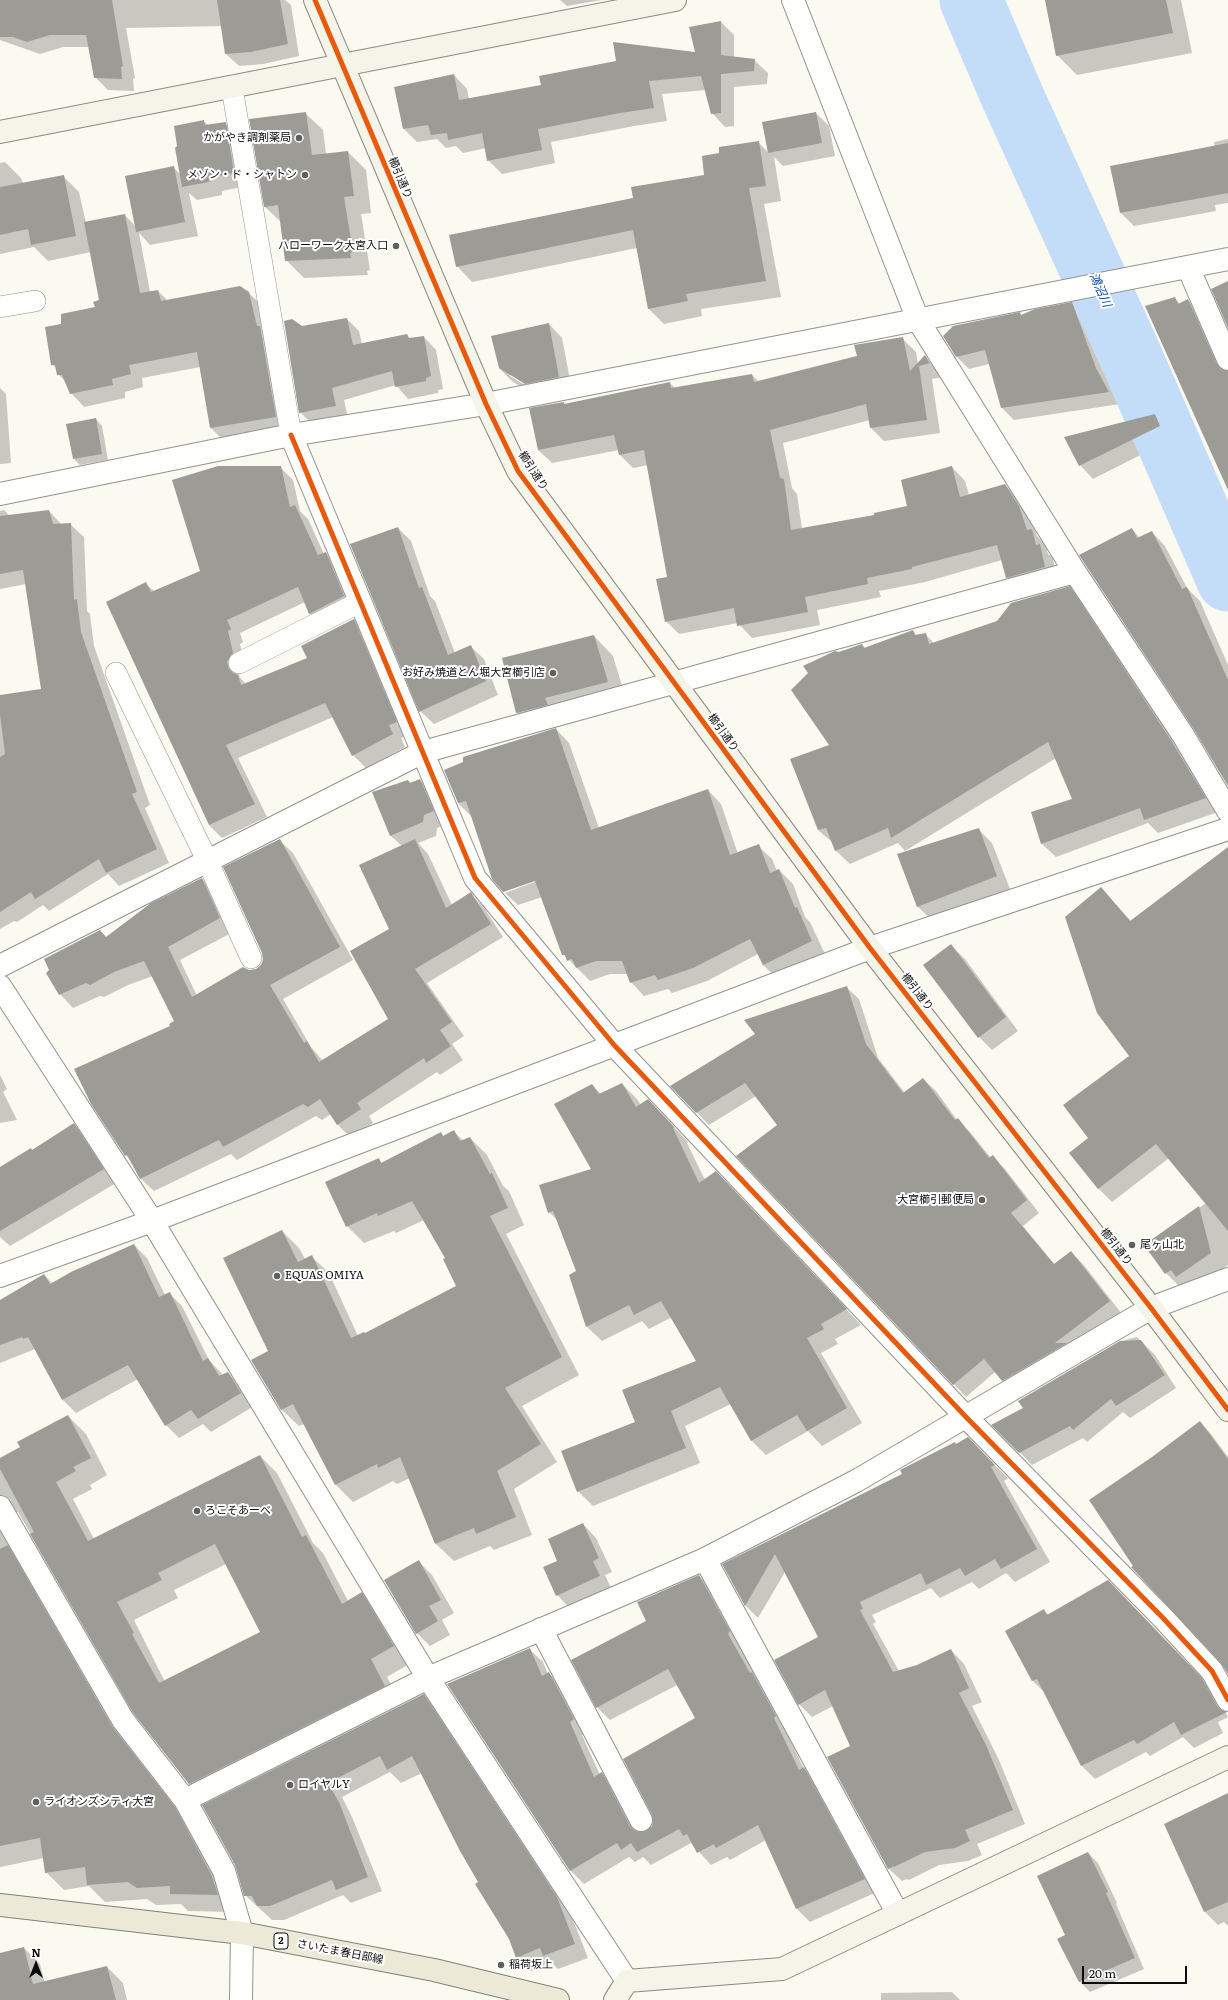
<!DOCTYPE html>
<meta charset="utf-8">
<style>
body{margin:0}
#map{position:relative;width:1228px;height:2000px;overflow:hidden;background:#fafaf0;font-family:Literata,serif}
canvas{display:block}
.north{position:absolute;left:16px;top:1944px;width:40px;height:40px;-webkit-text-stroke:3px #fff;paint-order:stroke;rotate:0deg;font-size:11px;font-weight:700;line-height:16px;text-align:center;color:#0c0c0c}
.north::after{content:'';display:block;margin:auto;width:14px;height:18px;background:#0c0c0c;clip-path:polygon(50% 0,100% 100%,50% 72%,0 100%)}
.scale{position:absolute;left:1082px;top:1966px;width:105px;height:18px;box-sizing:border-box;border:2px solid #0c0c0c;border-top:0;padding-left:5px;font-size:12px;line-height:14px;white-space:nowrap;color:#0c0c0c;-webkit-text-stroke:3px #fff;paint-order:stroke}
</style>
<div id="map">
<canvas width="1228" height="2000"></canvas>
<div class="north">N</div>
<div class="scale">20 m</div>
</div>
<script>
const ctx = document.querySelector('canvas').getContext('2d');
ctx.lineJoin = 'round';
function fill(path, color) { ctx.fillStyle = color; ctx.fill(path, 'evenodd'); }
const poly = rows => new Path2D(rows.map(r => 'M' + r).join(''));
function stroke(path, color, width, dash) { ctx.strokeStyle = color; ctx.lineWidth = width; ctx.lineCap = dash ? 'butt' : 'round'; ctx.setLineDash(dash || []); ctx.stroke(path); }
function drawText(font, color, halo, rows, align = 'center') {
  ctx.font = font + ' Literata,"Noto Sans JP",serif'; ctx.lineWidth = 4; ctx.setLineDash([]); ctx.textBaseline = 'middle'; ctx.strokeStyle = halo; ctx.fillStyle = color; for (const [text, x, y, turn = 0] of rows) {
    ctx.save(); ctx.translate(x, y); ctx.rotate((+turn || 0) * Math.PI / 180); ctx.textAlign = isNaN(turn) ? turn : align; if (halo) ctx.strokeText(text, 0, 0); ctx.fillText(text, 0, 0); ctx.restore();
  }
}
fill(poly([
 [0,0,285,0,291,5,299,56,263,64,239,66,226,54,222,26,126,28,135,78,133,79,134,91,108,90,95,77,90,47,63,47,40,54,0,40],
 [560,0,601,0,567,6],
 [1046,0,1181,0,1192,53,1077,75,1057,55],
 [721,22,734,35,734,57,754,60,768,73,767,84,734,87,734,126,725,127,712,113,706,90,662,94,667,121,634,126,551,142,555,163,502,174,488,160,486,148,463,153,456,146,446,148,437,139,417,142,404,129,454,75,467,89,469,100,542,86,697,53],
 [305,113,323,130,326,154,348,152,366,170,371,213,361,214,370,270,367,271,368,275,304,278,286,260,281,222,265,207],
 [816,113,829,126,835,156,783,166,774,157,781,201,764,204,781,297,701,309,702,316,664,324,649,309,637,248,472,282,457,266,634,199,705,176,720,154,758,142,769,153],
 [203,121,208,125,225,123,239,136,247,186,222,191,222,195,197,200,189,193,198,236,150,245,139,233,150,292,158,291,168,301,249,293,262,306,288,430,224,441,211,428,200,367,142,378,143,387,125,392,125,398,84,407,71,393,66,382,58,374,57,369,52,364,62,325,96,308,100,301,91,252,48,261,34,247,0,254,0,163,5,162,21,178,23,183,63,176,79,192,86,223,125,215,136,227,174,168,181,175],
 [1228,139,1228,203,1215,205,1216,211,1134,226,1121,213,1215,147,1214,142],
 [1175,298,1180,304,1188,300,1201,313,1228,372,1228,484],
 [1071,303,1084,315,1108,381,1120,404,1014,420,1002,408,989,364,969,369,957,357,1021,316],
 [347,319,359,331,362,344,407,336,410,339,424,337,436,350,443,389,438,390,438,393,408,399,396,385,344,400,348,418,313,425,300,412,302,327],
 [549,324,562,338,572,390,539,397,513,382,499,368],
 [510,374,529,385,528,387,510,376],
 [902,338,916,352,918,364,925,357,943,377,932,379,940,433,884,441,871,428,870,420,783,443,792,488,797,494,802,529,874,516,908,506,952,467,965,481,969,495,1005,485,1018,498,1032,520,1037,536,1045,544,1048,554,1053,558,1057,581,1020,591,1007,578,1002,560,925,582,879,591,881,597,817,610,820,625,752,638,738,623,679,634,666,621,669,578,648,465,633,468,620,455,619,450,552,463,538,450,564,403,566,405,670,383,675,388,752,375,759,382,858,356],
 [0,388,6,394,11,463,0,464],
 [1155,415,1168,428,1172,439,1093,479,1080,465],
 [96,419,102,426,108,460,80,465,74,459],
 [280,467,293,480,300,511,308,519,324,554,326,553,339,566,357,609,322,627,310,614,305,602,240,633,243,642,240,644,245,666,239,675,240,678,246,684,308,659,354,620,366,633,409,735,401,738,405,747,366,768,353,755,333,717,238,758,267,817,222,838,209,825,146,584,154,591,201,572],
 [4,510,10,516,49,511,62,525,70,524,84,537,87,611,90,614,94,646,150,805,145,808,169,863,119,886,108,874,49,911,43,905,17,922,14,921,0,929,0,696,42,690,26,584,0,589,0,511],
 [398,528,411,541,430,596,435,601,455,653,470,646,484,659,498,695,434,724,420,711],
 [1132,529,1140,538,1152,532,1165,546,1187,588,1200,601,1228,665,1228,785],
 [1069,588,1083,601,1186,756,1218,812,1158,833,1148,823,1056,857,1042,844,1032,812,1073,800,1056,758,905,851,898,843,850,864,836,851,833,843,818,830,791,760,831,745,839,654,862,645,865,648,913,631,917,636,925,634,934,643,998,622],
 [594,636,613,656,627,702,564,717,567,724,536,733,517,713,503,658],
 [556,729,569,743,599,828,708,790,721,804,738,854,758,846,772,859,777,871,779,870,793,884,805,917,810,922,825,954,777,978,763,965,758,954,707,981,672,993,668,989,644,996,631,982,628,974,610,974,590,981,563,954,542,897,518,905,505,893,540,880,540,878,505,891,505,892,493,878,472,817,458,803,445,770],
 [420,780,433,793,446,825,437,828,436,836,418,843,428,854,452,905,471,894,485,909,503,937,427,983,464,1036,452,1044,463,1060,440,1075,437,1072,369,1116,373,1123,351,1138,338,1125,331,1114,322,1120,316,1116,237,1160,231,1154,154,1191,140,1178,132,1162,126,1155,171,1027,175,1022,153,976,128,985,104,997,100,996,73,1008,60,994,107,938,202,879,215,892,233,932,180,960,197,996,249,971,257,970,262,965,264,960,279,840,293,853,353,960,283,999,311,1047,323,1061,389,1019,391,929,402,846,391,836,374,792],
 [978,829,992,843,1010,889,932,920,918,907,899,854],
 [1228,859,1228,1265,1191,1291,1180,1287,1166,1273,1146,1246,1206,1203,1169,1158,1112,1202,1098,1188,1089,1139,1131,1056,1101,888,1131,921],
 [951,946,965,959,1018,1031,992,1050,979,1037],
 [846,987,859,999,878,1058,905,1093,923,1079,936,1091,957,1120,970,1132,991,1158,993,1157,1005,1169,1039,1213,1023,1226,1055,1265,1071,1252,1083,1264,1122,1314,1015,1393,995,1372,966,1397,737,1156,778,1125,756,1096,709,1125,671,1086],
 [0,1075,7,1089,3,1092,17,1120,0,1123],
 [622,1084,637,1099,641,1105,663,1115,688,1142,687,1143,705,1180,730,1187,861,1325,835,1339,838,1344,821,1353,862,1423,822,1446,808,1431,766,1455,751,1440,731,1404,685,1426,700,1463,593,1506,578,1491,636,1423,697,1361,672,1317,649,1329,642,1321,602,1341,587,1327,570,1275,577,1272,557,1220,549,1212,592,1170,592,1085,601,1094],
 [74,1125,87,1138,116,1183,10,1246,0,1237,0,1170],
 [454,1132,464,1141,470,1138,487,1155,503,1186,509,1191,524,1225,506,1234,579,1375,522,1406,557,1462,514,1489,532,1535,494,1550,490,1546,454,1561,436,1544,410,1478,397,1484,393,1481,353,1502,336,1485,304,1424,299,1426,281,1409,270,1352,282,1231,299,1248,305,1259,311,1256,329,1273,358,1336,365,1334,457,1286,446,1259,424,1220,396,1233,394,1231,364,1243,347,1226,379,1160,382,1163,440,1133,444,1137],
 [134,1245,147,1258,165,1295,169,1293,182,1306,209,1360,223,1375,228,1373,241,1386,254,1406,211,1432,203,1424,179,1438,166,1425,138,1379,76,1413,63,1400,35,1349,0,1363,0,1301,44,1275,53,1284],
 [1137,1337,1155,1355,1176,1388,1130,1418,1123,1412,1087,1442,1083,1438,1032,1465,993,1425,1025,1408,1122,1341],
 [68,1416,86,1434,107,1475,90,1485,92,1489,73,1499,94,1539,260,1456,277,1473,313,1543,323,1553,348,1601,362,1594,379,1611,411,1663,387,1677,401,1703,207,1801,189,1784,134,1712,18,1512,12,1513,192,1825,235,1912,188,1911,181,1904,156,1905,147,1899,105,1902,89,1886,64,1890,46,1872,44,1858,0,1867,0,1459,21,1448],
 [226,1564,262,1632,165,1682,134,1620,178,1598,174,1590],
 [1200,1422,1211,1434,1228,1457,1228,1673,1222,1662,1135,1566],
 [968,1439,1008,1478,1004,1481,1050,1562,1015,1582,1006,1573,979,1589,972,1582,940,1598,931,1588,872,1615,876,1622,873,1624,899,1671,918,1666,951,1650,964,1664,982,1702,972,1706,999,1760,1025,1824,977,1844,982,1855,968,1861,939,1865,909,1880,907,1879,902,1881,888,1868,851,1747,833,1706,812,1717,799,1704,819,1637,785,1572,758,1618,745,1605,723,1565,903,1474],
 [583,1524,596,1538,612,1572,605,1575,612,1590,571,1609,557,1595,545,1568,559,1562],
 [419,1562,432,1575,454,1613,442,1620,450,1635,430,1646,417,1633],
 [699,1576,712,1589,742,1644,741,1647,789,1730,786,1731,804,1769,817,1782,877,1892,810,1922,797,1909,766,1840,730,1860,727,1857,711,1865,691,1843,651,1865,643,1857,635,1862,629,1857,584,1884,571,1871,529,1649,543,1662,548,1674,549,1673,562,1686,587,1733,582,1735,600,1775,602,1773,615,1786,639,1833,647,1832,653,1827,696,1718,677,1685,610,1720,597,1707,647,1621],
 [1121,1594,1214,1692,1228,1717,1218,1722,1223,1733,1194,1748,1183,1737,1150,1756,1146,1752,1095,1779,1082,1766,1045,1693,1033,1681,1006,1631,1044,1611,1049,1615],
 [423,1695,437,1709,570,1912,588,1958,558,1969,552,1963,531,1971,517,1957,510,1938,422,1773,401,1783,390,1772,342,1797,352,1817,382,1891,351,1903,343,1895,284,1920,272,1920,245,1895,236,1865],
 [1228,1794,1228,1926,1224,1922,1218,1925,1205,1912,1165,1824],
 [1088,1853,1098,1863,1117,1903,1116,1904,1144,1969,1090,1992,1080,1982,1059,1940,1067,1935],
 [24,1948,40,1964,49,2000,0,2000,0,1954],
 [107,1967,123,1983,127,2000,56,2000],
 [952,1992,960,2000,881,2000,881,1993]
]), '#0003');
stroke(poly([
 [971,0,1013,98,1131,357,1228,580]
]), '#c3ddf8', 63);
fill(poly([
 [0,0,112,0,123,66,121,67,122,79,94,78,86,35,50,35,27,42,13,37,0,37],
 [217,0,280,0,288,44,251,52,225,54],
 [1045,0,1166,0,1173,33,1056,56],
 [721,21,721,55,755,59,754,71,721,74,721,113,711,114,701,76,649,81,654,108,620,113,538,129,542,150,487,161,482,133,448,140,447,133,431,135,428,125,403,129,394,87,454,74,459,100,541,85,539,76,616,61,613,42,695,52,689,27],
 [306,112,312,155,348,151,354,196,344,197,353,252,350,253,351,258,285,261,278,205,264,207,249,119],
 [816,112,822,143,768,153,762,122],
 [204,120,205,125,226,122,234,173,209,178,209,182,182,187,175,148,177,146,174,126],
 [759,141,766,186,749,188,766,281,686,294,688,301,648,309,633,230,456,267,449,235,633,198,631,187,704,175,702,156,719,153,719,147],
 [1228,143,1228,193,1120,213,1110,166],
 [174,166,185,222,136,232,125,176],
 [64,175,76,236,31,245,28,229,0,235,0,187],
 [125,214,140,293,158,290,161,301,240,286,249,292,257,326,260,326,276,417,210,428,197,352,129,365,131,374,112,379,113,385,70,394,62,375,57,375,55,365,51,365,45,327,61,324,61,314,95,307,93,302,99,300,84,222],
 [1228,281,1228,328,1211,289],
 [1175,297,1178,304,1188,299,1217,364,1221,369,1228,371,1228,490,1145,306],
 [1072,302,1096,368,1109,392,1001,408,985,350,956,357,943,336,953,326,1020,312,1021,315,1035,309],
 [347,318,353,345,407,334,409,338,424,336,431,376,426,378,426,381,395,387,392,371,332,388,336,406,299,413,284,321,292,319,302,326],
 [549,323,559,377,525,384,499,368,491,336],
 [903,337,910,371,925,355,930,363,919,366,927,420,870,428,866,404,770,430,780,478,784,479,791,530,874,515,874,513,907,506,901,480,952,466,960,497,1005,484,1019,506,1027,530,1032,529,1036,545,1040,544,1045,567,1006,578,997,545,912,567,912,569,867,578,868,584,805,597,808,612,737,626,734,608,665,622,656,579,667,577,644,450,619,455,614,435,538,450,529,408,564,402,564,404,670,382,671,388,752,374,754,382,857,356,854,345],
 [1155,414,1160,426,1079,466,1064,437],
 [96,418,102,454,73,459,66,424],
 [218,466,281,466,290,507,295,505,318,555,326,552,344,596,309,614,298,587,227,620,231,629,228,631,233,653,227,662,229,669,233,673,238,675,241,685,307,658,301,646,354,619,397,722,389,725,393,734,352,756,325,703,226,745,255,804,209,825,106,602,146,582,151,592,200,571,172,480],
 [49,510,53,524,71,523,74,600,77,599,81,632,137,792,132,794,157,849,106,873,99,859,35,899,31,892,0,912,0,757,5,754,0,715,0,695,41,689,23,570,0,574,0,516],
 [398,527,419,588,422,587,448,655,471,645,486,681,419,712,350,544],
 [1132,528,1137,538,1152,531,1182,589,1187,587,1228,680,1228,786,1193,728,1079,555],
 [1070,586,1172,742,1206,798,1144,820,1140,808,1041,844,1031,812,1072,799,1048,742,891,838,888,828,835,851,826,828,818,830,790,759,829,745,791,690,808,673,803,666,835,651,839,652,862,644,864,648,913,630,915,635,926,633,929,644,997,621,1011,603],
 [594,635,608,682,545,698,548,705,516,713,502,658],
 [556,728,591,830,708,789,730,855,759,844,770,873,779,869,795,908,797,907,812,941,763,965,750,939,693,968,658,980,655,975,630,983,622,961,596,961,576,968,572,959,567,961,565,955,562,955,535,881,503,892,492,879,466,801,458,803,444,770,463,762,463,757],
 [420,779,434,811,424,815,423,822,390,836,372,792,408,780,410,783],
 [979,828,997,876,917,907,897,854],
 [280,839,340,947,270,985,304,1043,307,1041,319,1062,388,1019,350,951,389,929,359,865,415,839,446,908,471,892,472,894,491,924,415,969,452,1022,440,1030,451,1046,426,1063,424,1058,357,1103,361,1109,337,1125,320,1099,308,1107,303,1104,223,1147,219,1140,140,1179,127,1155,125,1156,91,1104,74,1069,170,1026,169,1024,174,1021,144,961,114,972,90,985,86,983,59,995,46,973,49,970,44,959,100,930,106,937,151,903,202,878,220,918,168,947,192,997,243,967,249,970,256,969,261,965,263,960,262,953,223,867],
 [1228,847,1228,1231,1156,1144,1098,1189,1069,1153,1088,1138,1063,1105,1129,1056,1097,1013,1065,917,1101,887,1130,921],
 [951,944,1006,1017,978,1038,923,965],
 [847,986,866,1044,903,1093,923,1078,955,1120,958,1118,989,1158,993,1155,1027,1200,1011,1213,1054,1264,1071,1251,1110,1301,1055,1343,1067,1343,1002,1381,984,1359,953,1385,736,1156,777,1125,745,1083,696,1113,670,1086,755,1034,744,1020],
 [622,1083,636,1107,648,1099,674,1127,673,1128,699,1183,716,1171,847,1309,821,1324,824,1329,807,1338,847,1408,807,1431,797,1415,751,1441,720,1387,671,1411,686,1448,577,1492,561,1451,635,1422,622,1390,696,1361,661,1301,634,1315,629,1305,586,1327,569,1275,576,1271,553,1211,548,1213,539,1185,591,1169,554,1104,592,1084,599,1094],
 [74,1123,104,1169,0,1231,0,1167,31,1148,32,1150],
 [454,1130,460,1141,470,1137,490,1174,492,1173,508,1208,490,1216,562,1357,505,1388,541,1444,497,1471,516,1517,476,1534,474,1528,435,1544,400,1457,378,1468,377,1464,335,1485,293,1404,281,1410,251,1360,268,1351,223,1258,282,1230,298,1262,312,1255,351,1338,364,1332,365,1333,456,1286,443,1259,445,1258,412,1201,378,1216,377,1213,346,1227,325,1182,379,1158,381,1163,441,1132,443,1136],
 [1199,1206,1211,1253,1176,1277,1171,1270,1165,1274,1144,1245],
 [134,1244,159,1297,170,1292,203,1361,208,1358,219,1376,228,1372,241,1393,198,1419,191,1410,165,1426,128,1365,62,1400,28,1337,23,1339,22,1337,0,1345,0,1300,44,1274,50,1284,71,1272],
 [1141,1340,1165,1375,1116,1406,1111,1399,1073,1430,1070,1426,1019,1453,991,1425,1023,1408,1018,1401,1120,1341],
 [68,1415,91,1458,73,1467,76,1471,56,1482,88,1541,260,1455,302,1537,306,1535,342,1604,362,1592,394,1646,371,1659,385,1686,189,1784,133,1713,30,1534,34,1532,0,1469,0,1458,20,1447,17,1442],
 [215,1544,260,1632,159,1683,132,1634,134,1633,117,1602,162,1580,158,1573],
 [1200,1421,1228,1459,1228,1674,1221,1663,1131,1567,1133,1566,1089,1500,1152,1457],
 [968,1437,995,1465,991,1467,1037,1549,1001,1569,995,1559,965,1576,960,1568,926,1585,921,1573,860,1602,863,1609,860,1610,893,1672,917,1665,951,1649,969,1688,959,1693,986,1745,1013,1810,965,1830,970,1841,955,1848,925,1852,894,1867,894,1866,888,1869,827,1757,850,1746,825,1690,798,1705,774,1660,818,1637,775,1554,745,1606,722,1564,902,1474,900,1470,955,1442,956,1444],
 [583,1523,599,1558,593,1561,600,1576,556,1596,543,1567,557,1561,548,1539],
 [8,1545,112,1726,175,1807,212,1876,218,1895,170,1894,170,1886,137,1888,128,1882,87,1885,85,1867,45,1873,40,1838,0,1846,0,1549],
 [419,1560,441,1600,429,1606,438,1621,416,1634,384,1580],
 [699,1575,730,1631,728,1634,750,1673,752,1672,776,1716,774,1718,799,1770,804,1767,865,1879,796,1909,758,1825,716,1848,714,1844,697,1853,687,1834,683,1836,679,1829,637,1852,631,1843,621,1850,617,1843,570,1871,447,1684,530,1648,542,1676,549,1672,574,1719,570,1722,594,1777,602,1772,630,1826,635,1831,640,1832,646,1831,652,1826,653,1821,652,1815,623,1759,695,1718,668,1669,596,1708,571,1660,646,1621,637,1602],
 [1108,1580,1202,1678,1217,1706,1221,1710,1227,1712,1181,1735,1174,1722,1137,1744,1134,1740,1081,1766,1037,1679,1032,1681,1005,1631,1044,1609,1047,1615],
 [424,1694,557,1897,575,1944,543,1956,540,1948,516,1958,509,1939,475,1884,478,1882,460,1851,412,1756,387,1770,380,1756,328,1783,339,1802,368,1877,336,1890,332,1880,270,1906,257,1906,252,1896,244,1896,235,1865,202,1805],
 [1228,1793,1228,1902,1204,1912,1164,1824],
 [1088,1852,1108,1892,1106,1893,1135,1958,1079,1982,1057,1939,1065,1935,1037,1876],
 [24,1947,33,1984,107,1966,116,2000,0,2000,0,1953]
]), '#9c9b96');
const lane = poly([
 [232,88,291,435],
 [0,307,35,301],
 [239,663,360,602],
 [116,673,207,860,251,958]
]);
const street = poly([
 [793,0,918,320,1075,572,1183,735,1228,811],
 [1188,267,1228,359],
 [291,435,475,878,615,1046,966,1417,1163,1618,1212,1671,1228,1700],
 [0,494,291,435,486,404,1228,259],
 [0,966,423,752,1075,572],
 [0,986,152,1221,428,1678,627,1981],
 [0,1276,152,1221,870,948,1228,829],
 [0,1507,123,1720,185,1800,224,1871,242,1933,241,2000],
 [705,1559,898,1914],
 [541,1629,641,1820],
 [185,1800,428,1678,705,1559,856,1481,1151,1308,1228,1279]
]);
const secondary = poly([
 [315,0,486,404,518,471,870,948,1151,1308,1228,1410],
 [0,132,675,0],
 [615,2000,627,1981,782,1969,1228,1757]
]);
const primary = poly([
 [0,1905,242,1933,434,1970,558,2000]
]);
stroke(lane, '#93938f', 22);
stroke(street, '#93938f', 24);
stroke(secondary, '#8a8a85', 24);
stroke(primary, '#80807c', 24);
stroke(lane, '#fefefd', 21);
stroke(street, '#fefefd', 22);
stroke(secondary, '#f4f4e8', 22);
stroke(primary, '#ecead6', 22);
stroke(poly([
 [315,0,486,404,518,471,870,948,1151,1308,1228,1410],
 [291,435,475,878,615,1046,966,1417,1163,1618,1212,1671,1228,1700]
]), '#e8590c', 5);
for (const [x, y, r, color] of [
 [299,138,4,"#5f5f5c"],
 [305,175,4,"#5f5f5c"],
 [396,246,4,"#5f5f5c"],
 [553,673,4,"#5f5f5c"],
 [982,1200,4,"#5f5f5c"],
 [1132,1245,4,"#5f5f5c"],
 [277,1276,4,"#5f5f5c"],
 [197,1511,4,"#5f5f5c"],
 [290,1785,4,"#5f5f5c"],
 [36,1802,4,"#5f5f5c"],
 [501,1965,4,"#5f5f5c"]
]) { const dot = new Path2D(); dot.arc(x, y, r, 0, 2 * Math.PI); ctx.fillStyle = color; ctx.fill(dot); stroke(dot, '#fff', 1.5); }
for (const [x, y, w] of [
 [281,1941,14]
]) { const box = new Path2D(); box.roundRect(x - w / 2, y - 8, w, 16, 3); ctx.fillStyle = '#fff'; ctx.fill(box); stroke(box, '#0c0c0c', 1); }
drawText('bold 10px', '#0c0c0c', null, [
 ["2",281,1941]
]);
drawText('11px', '#0c0c0c', '#fff', [
 ["かがやき調剤薬局",291,138,"right"],
 ["メゾン・ド・シャトン",297,175,"right"],
 ["ハローワーク大宮入口",388,246,"right"],
 ["お好み焼道とん堀大宮櫛引店",545,673,"right"],
 ["大宮櫛引郵便局",974,1200,"right"],
 ["尾ヶ山北",1140,1245],
 ["EQUAS OMIYA",285,1276],
 ["ろこそあーべ",205,1511],
 ["ロイヤルY",298,1785],
 ["ライオンズシティ大宮",44,1802],
 ["稲荷坂上",509,1965]
], 'left');
drawText('11px', '#0c0c0c', '#fff', [
 ["櫛引通り",400,178,67],
 ["櫛引通り",533,471,57],
 ["櫛引通り",723,733,54],
 ["櫛引通り",917,992,52],
 ["櫛引通り",1116,1247,52],
 ["さいたま春日部線",340,1952,11]
]);
drawText('italic 12px', '#0c4ba7', '#fff', [
 ["鴻沼川",1100,290,66]
]);
</script>
